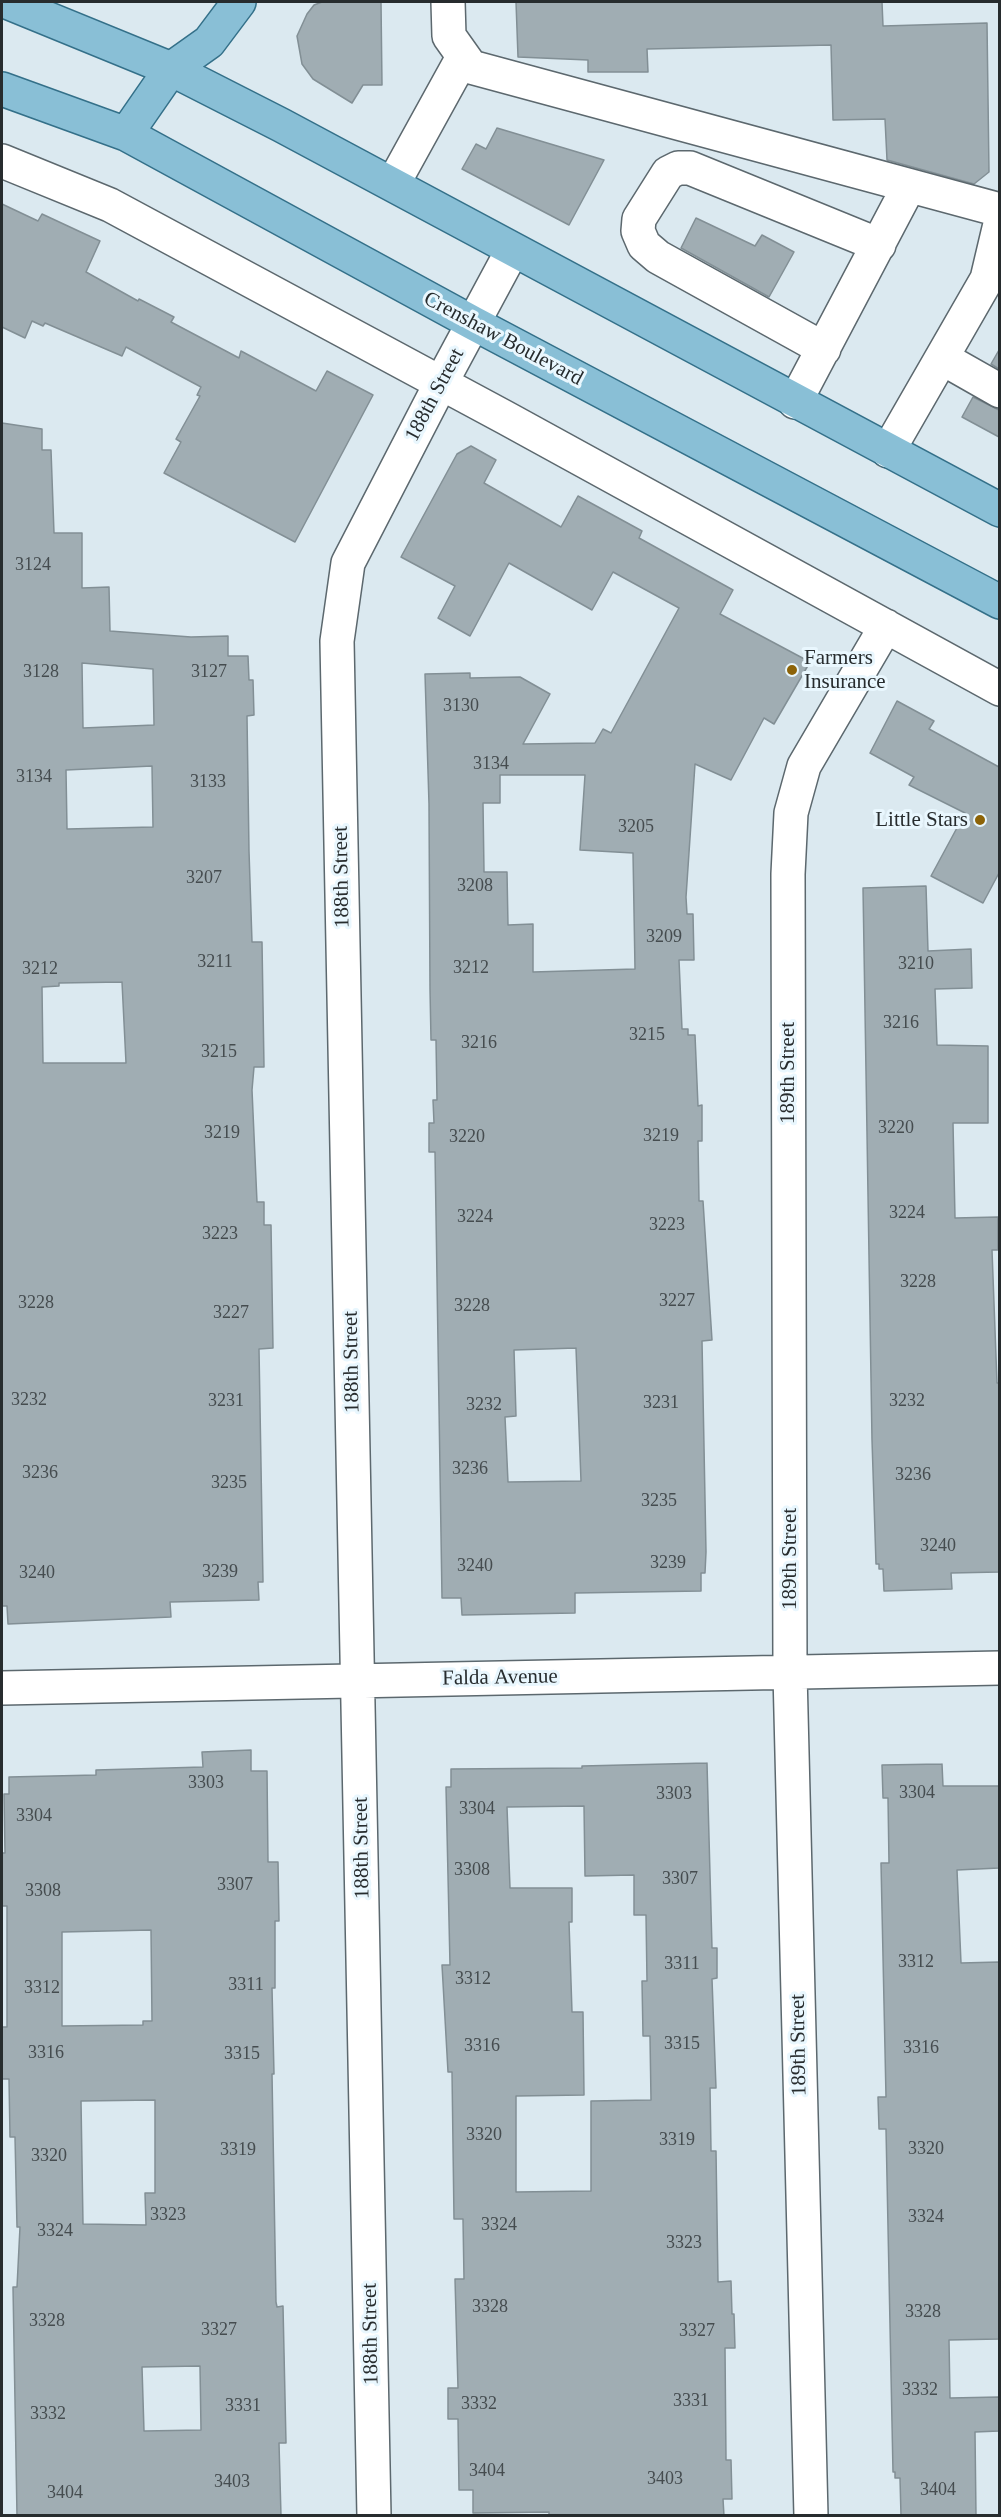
<!DOCTYPE html>
<style>
body{margin:0}
#map{position:relative;width:1001px;height:2517px;overflow:hidden;background:#dbe9f0;font-family:Georgia,serif}
canvas{display:block}
.frame{position:absolute;inset:0;border:3px solid #272c2e;pointer-events:none}
</style>
<div id="map">
<canvas width="1001" height="2517"></canvas>
<div class="frame"></div>
</div>
<script>
const ctx = document.querySelector('canvas').getContext('2d');
ctx.lineJoin = 'round';
function fill(path, color) { ctx.fillStyle = color; ctx.fill(path, 'evenodd'); }
const poly = rows => new Path2D(rows.map(r => 'M' + r).join(''));
function stroke(path, color, width, dash) { ctx.strokeStyle = color; ctx.lineWidth = width; ctx.lineCap = dash ? 'butt' : 'round'; ctx.setLineDash(dash || []); ctx.stroke(path); }
function drawText(font, color, halo, rows, align = 'center') {
  ctx.font = font + ' Georgia,serif'; ctx.lineWidth = 6; ctx.setLineDash([]); ctx.textBaseline = 'middle'; ctx.strokeStyle = halo; ctx.fillStyle = color; for (const [text, x, y, turn = 0] of rows) {
    ctx.save(); ctx.translate(x, y); ctx.rotate((+turn || 0) * Math.PI / 180); ctx.textAlign = isNaN(turn) ? turn : align; if (halo) ctx.strokeText(text, 0, 0); ctx.fillText(text, 0, 0); ctx.restore();
  }
}
const building = poly([
 [322,2,381,2,382,85,363,85,352,103,313,79,302,64,297,36,307,14,314,5,322,2],
 [516,2,882,2,883,26,987,23,989,172,974,184,887,160,885,119,833,120,831,45,647,49,648,72,588,72,588,60,518,57,516,2],
 [497,128,604,160,569,225,462,169,476,144,486,149,497,128],
 [2,204,38,221,42,214,100,241,86,272,138,301,139,299,174,317,171,322,239,358,241,351,316,391,327,371,373,395,295,542,164,473,181,442,176,439,200,396,197,395,201,387,126,347,122,356,45,323,43,326,32,321,25,338,2,327,2,204],
 [696,218,755,246,762,235,794,252,769,297,681,248,696,218],
 [999,350,999,369,991,364,999,350],
 [973,397,999,410,999,437,962,417,973,397],
 [2,423,42,429,42,450,51,450,54,533,82,533,82,588,109,587,110,631,191,637,228,636,228,656,248,656,249,680,253,680,254,715,247,716,249,851,252,942,262,942,264,1067,254,1067,252,1090,257,1202,264,1202,264,1225,271,1225,273,1348,259,1349,263,1582,258,1582,259,1600,170,1602,171,1617,8,1624,7,1606,2,1606,2,423],
 [82,663,153,669,154,725,83,728,82,663],
 [152,766,153,827,67,829,66,770,152,766],
 [122,982,126,1063,43,1063,42,987,59,986,59,983,122,982],
 [471,446,496,460,484,483,561,527,578,496,642,531,639,538,733,590,720,614,810,662,774,724,764,718,731,780,695,764,686,897,687,914,693,914,694,960,679,960,682,1029,688,1029,688,1035,695,1035,698,1106,702,1105,702,1141,698,1141,699,1201,703,1201,712,1340,702,1341,706,1552,705,1573,701,1573,701,1591,575,1593,575,1613,462,1615,461,1598,442,1598,435,1152,429,1152,429,1123,434,1123,433,1100,437,1100,436,1040,431,1040,430,989,429,804,425,674,470,673,470,678,520,677,550,694,523,744,595,743,603,729,611,733,679,608,613,572,592,610,509,563,470,636,438,618,455,586,401,557,457,454,471,446],
 [500,775,585,775,580,850,633,853,635,969,533,972,533,924,508,925,507,872,484,872,483,803,500,803,500,775],
 [576,1348,581,1481,508,1482,505,1417,516,1416,514,1350,576,1348],
 [897,701,934,721,929,729,999,767,999,873,983,903,931,876,965,813,909,785,914,777,870,753,897,701],
 [926,886,928,951,971,949,972,988,935,989,937,1045,988,1046,988,1123,953,1123,955,1218,998,1217,998,1250,992,1250,997,1383,999,1383,999,1572,951,1573,952,1589,884,1591,883,1569,879,1569,879,1564,876,1564,872,1440,863,888,926,886],
 [251,1750,251,1771,267,1771,268,1862,278,1862,279,1921,275,1921,275,1988,272,1988,274,2074,272,2074,276,2302,277,2307,283,2306,286,2443,279,2443,281,2516,17,2516,13,2287,17,2287,20,2227,17,2227,15,2137,10,2137,9,2079,2,2079,2,2027,7,2027,7,1906,2,1906,2,1853,5,1853,4,1794,9,1794,9,1777,96,1775,96,1770,203,1767,202,1752,251,1750],
 [151,1930,152,2021,143,2021,143,2025,62,2026,62,1932,151,1930],
 [155,2100,155,2193,145,2193,146,2225,83,2224,81,2101,155,2100],
 [200,2366,201,2430,144,2431,142,2367,200,2366],
 [707,1763,712,1948,717,1948,717,1978,712,1979,716,2088,710,2088,711,2151,716,2151,718,2282,731,2281,732,2314,734,2314,735,2348,725,2348,726,2460,731,2460,732,2499,723,2499,724,2516,549,2516,549,2512,473,2513,473,2490,459,2490,458,2419,448,2419,448,2388,458,2388,455,2279,464,2279,463,2219,454,2219,452,2072,448,2072,442,1965,450,1965,446,1787,451,1787,451,1769,582,1768,582,1766,707,1763],
 [584,1806,585,1876,634,1875,634,1915,646,1915,647,1981,642,1981,643,2036,650,2036,651,2100,591,2101,591,2191,516,2192,516,2096,584,2095,583,2012,572,2012,569,1922,572,1922,572,1888,510,1888,507,1807,584,1806],
 [942,1764,943,1786,999,1786,999,1868,957,1870,961,1963,999,1962,999,2339,949,2340,950,2398,999,2397,999,2431,975,2432,976,2516,901,2516,900,2478,895,2478,895,2472,893,2472,886,2129,879,2129,878,2097,886,2097,881,1863,889,1863,888,1798,883,1798,882,1765,942,1764]
]);
fill(building, '#a0adb3');
stroke(building, '#828f95', 1.5);
const minor = poly([
 [448,2,449,36,471,67,1000,210],
 [2,161,110,205,506,418,1000,689],
 [393,184,463,57],
 [824,349,658,257,644,245,638,231,639,219,668,173,678,168,690,168,879,245],
 [942,358,1000,391],
 [795,402,909,186],
 [888,451,987,279,1000,224],
 [2,1688,1000,1668],
 [374,2516,337,641,348,563,441,383,512,251],
 [811,2516,790,1673,788,874,791,813,804,766,886,626]
]);
const major = poly([
 [7,2,171,69,281,125,1000,510],
 [2,89,126,134,473,323,1000,602],
 [126,134,171,69,209,42,239,2]
]);
stroke(minor, '#5c686e', 36);
stroke(major, '#347089', 36);
stroke(minor, '#fff', 33);
stroke(major, '#89bfd6', 33);
for (const [x, y, r, color] of [
 [792,670,6,"#8d6308"],
 [980,820,6,"#8d6308"]
]) { const dot = new Path2D(); dot.arc(x, y, r, 0, 2 * Math.PI); ctx.fillStyle = color; ctx.fill(dot); stroke(dot, '#e9f7fe', 2); }
drawText('18px', '#454c4f', null, [
 ["3124",33,565],
 ["3128",41,672],
 ["3127",209,672],
 ["3130",461,706],
 ["3134",491,764],
 ["3134",34,777],
 ["3133",208,782],
 ["3205",636,827],
 ["3207",204,878],
 ["3208",475,886],
 ["3209",664,937],
 ["3211",215,962],
 ["3210",916,964],
 ["3212",471,968],
 ["3212",40,969],
 ["3216",901,1023],
 ["3215",647,1035],
 ["3216",479,1043],
 ["3215",219,1052],
 ["3220",896,1128],
 ["3219",222,1133],
 ["3219",661,1136],
 ["3220",467,1137],
 ["3224",907,1213],
 ["3224",475,1217],
 ["3223",667,1225],
 ["3223",220,1234],
 ["3228",918,1282],
 ["3227",677,1301],
 ["3228",36,1303],
 ["3228",472,1306],
 ["3227",231,1313],
 ["3232",29,1400],
 ["3231",226,1401],
 ["3232",907,1401],
 ["3231",661,1403],
 ["3232",484,1405],
 ["3236",470,1469],
 ["3236",40,1473],
 ["3236",913,1475],
 ["3235",229,1483],
 ["3235",659,1501],
 ["3240",938,1546],
 ["3239",668,1563],
 ["3240",475,1566],
 ["3239",220,1572],
 ["3240",37,1573],
 ["3303",206,1783],
 ["3304",917,1793],
 ["3303",674,1794],
 ["3304",477,1809],
 ["3304",34,1816],
 ["3308",472,1870],
 ["3307",680,1879],
 ["3307",235,1885],
 ["3308",43,1891],
 ["3312",916,1962],
 ["3311",682,1964],
 ["3312",473,1979],
 ["3311",246,1985],
 ["3312",42,1988],
 ["3315",682,2044],
 ["3316",482,2046],
 ["3316",921,2048],
 ["3316",46,2053],
 ["3315",242,2054],
 ["3320",484,2135],
 ["3319",677,2140],
 ["3320",926,2149],
 ["3319",238,2150],
 ["3320",49,2156],
 ["3323",168,2215],
 ["3324",926,2217],
 ["3324",499,2225],
 ["3324",55,2231],
 ["3323",684,2243],
 ["3328",490,2307],
 ["3328",923,2312],
 ["3328",47,2321],
 ["3327",219,2330],
 ["3327",697,2331],
 ["3332",920,2390],
 ["3331",691,2401],
 ["3332",479,2404],
 ["3331",243,2406],
 ["3332",48,2414],
 ["3404",487,2471],
 ["3403",665,2479],
 ["3403",232,2482],
 ["3404",938,2490],
 ["3404",65,2493]
]);
drawText('21px', '#272c2e', '#e9f7fe', [
 ["Crenshaw Boulevard",503,339,28],
 ["188th Street",435,395,-62],
 ["188th Street",342,877,-91],
 ["189th Street",788,1073,-90],
 ["188th Street",352,1362,-91],
 ["189th Street",790,1559,-90],
 ["Falda Avenue",500,1678,-1],
 ["188th Street",362,1848,-91],
 ["189th Street",799,2045,-91],
 ["188th Street",371,2334,-91]
]);
drawText('21px', '#272c2e', '#e9f7fe', [
 ["Farmers",804,658],
 ["Insurance",804,682],
 ["Little Stars",968,820,"right"]
], 'left');
</script>
